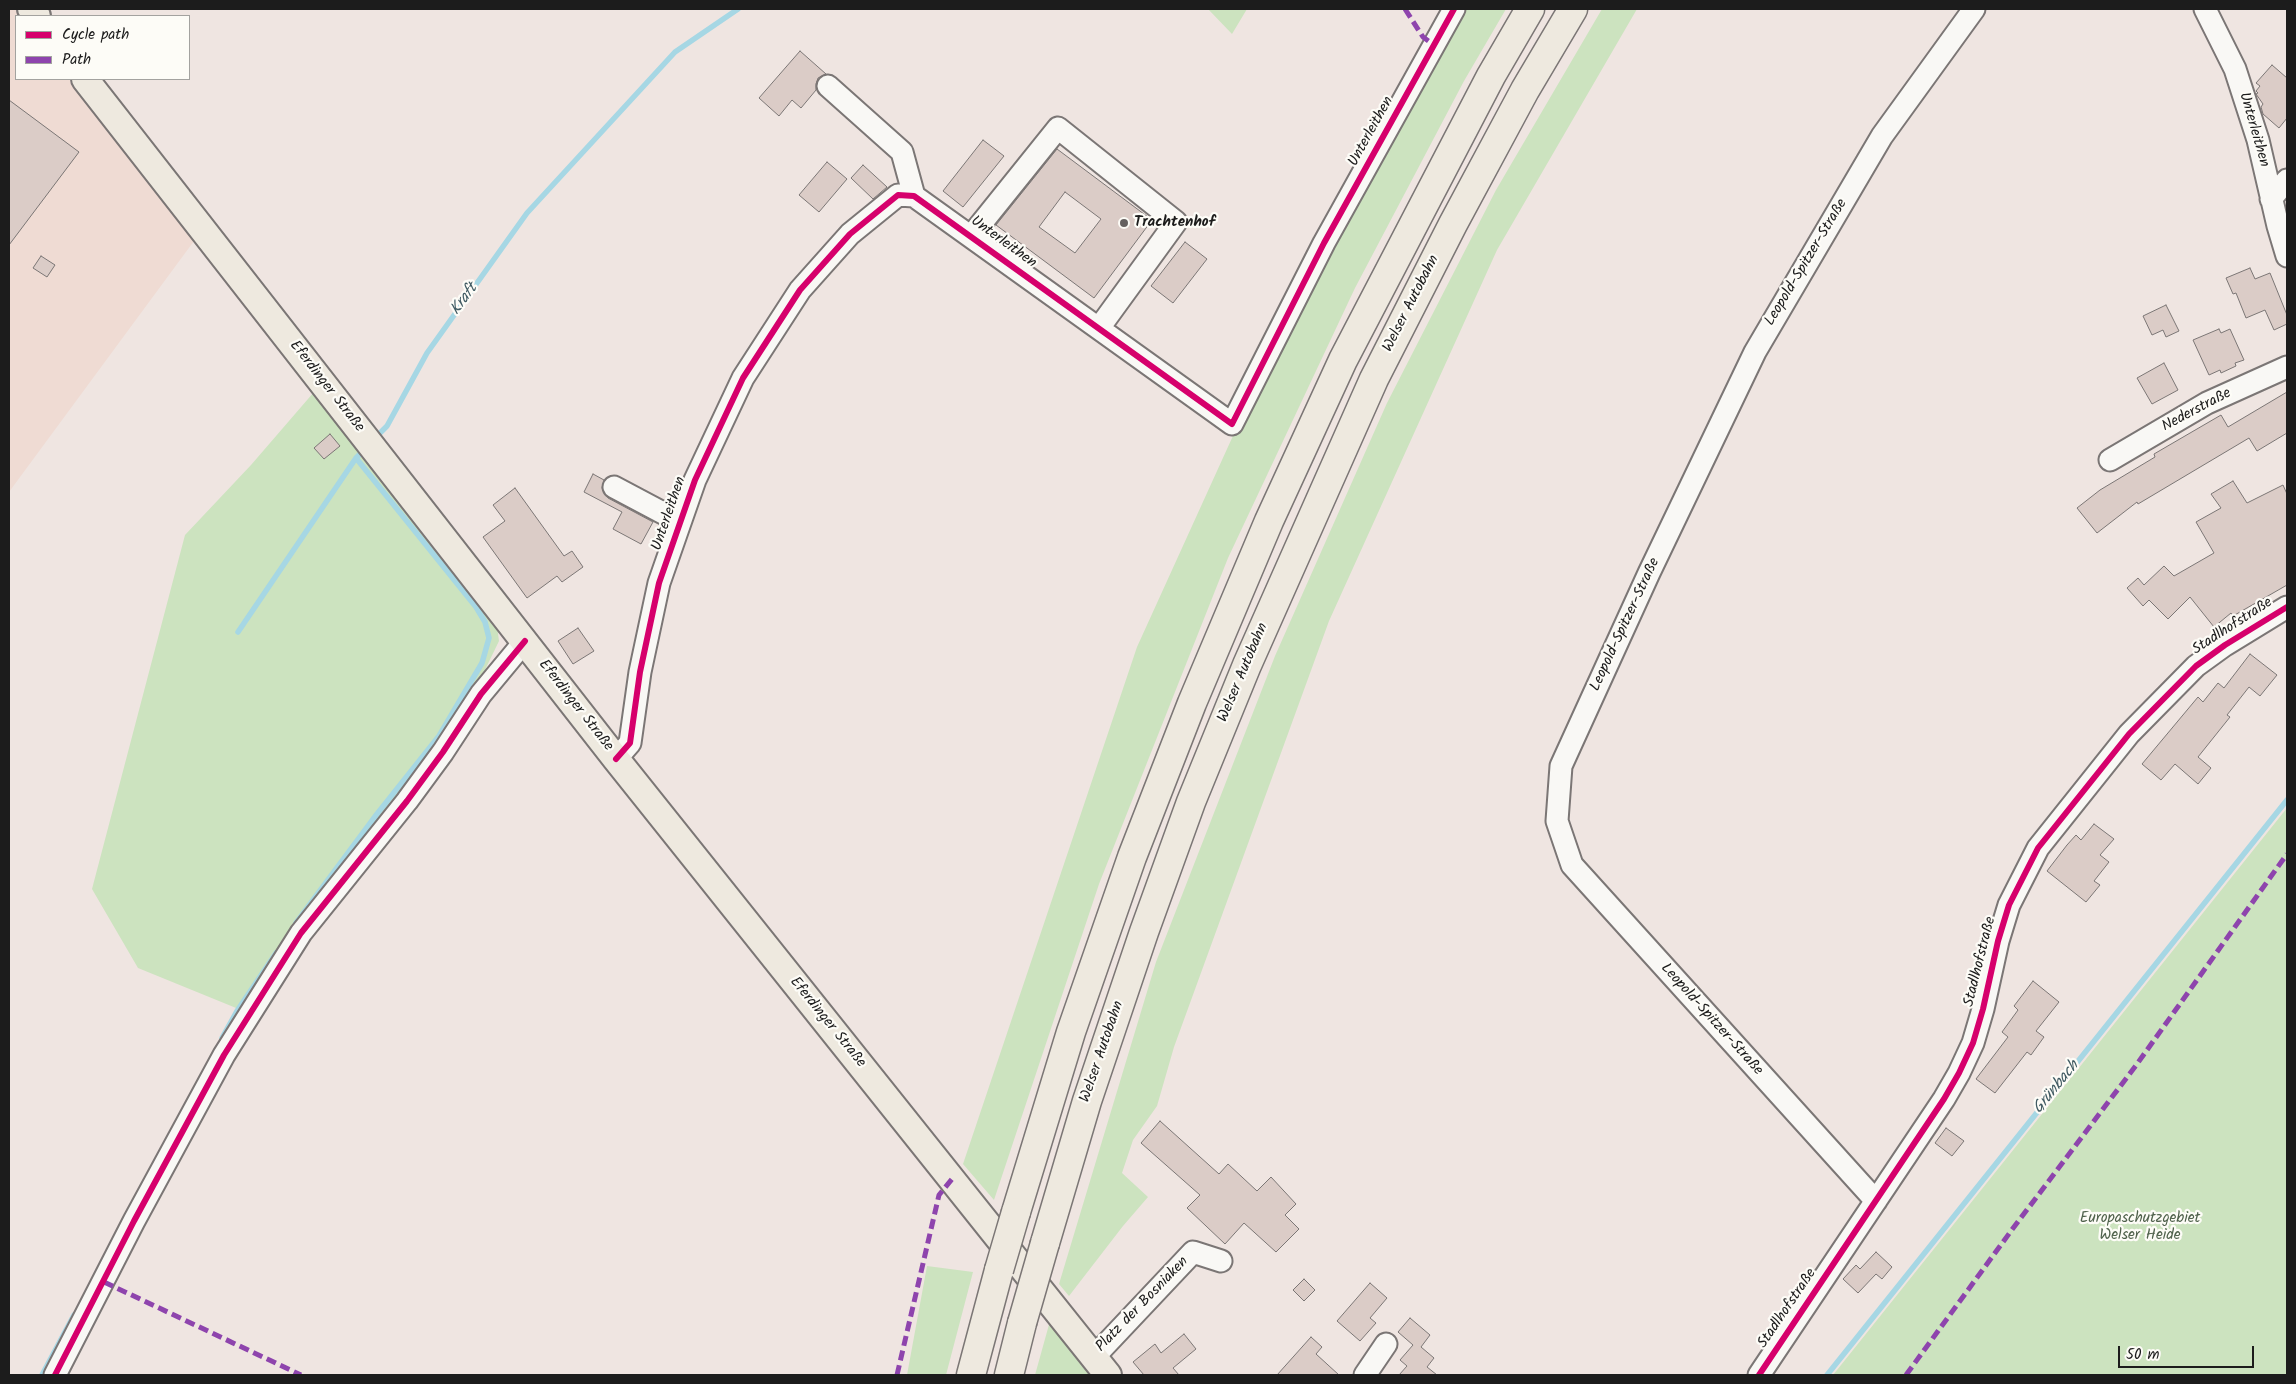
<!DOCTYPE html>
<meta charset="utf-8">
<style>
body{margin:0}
#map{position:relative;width:2296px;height:1384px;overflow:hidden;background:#efe5e1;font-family:Kalam,sans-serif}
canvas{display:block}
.frame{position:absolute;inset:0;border:10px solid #1c1c1c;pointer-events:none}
.legend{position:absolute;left:15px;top:15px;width:175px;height:65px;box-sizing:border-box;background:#fdfcf7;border:1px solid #a3a29f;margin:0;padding:6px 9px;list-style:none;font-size:15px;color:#1c1c1c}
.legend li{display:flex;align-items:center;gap:10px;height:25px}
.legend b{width:25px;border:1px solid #a3a29f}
.scale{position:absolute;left:2118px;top:1346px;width:136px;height:22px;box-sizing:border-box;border:2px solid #1c1c1c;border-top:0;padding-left:6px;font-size:15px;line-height:18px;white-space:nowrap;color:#1c1c1c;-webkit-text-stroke:4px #fdfcf7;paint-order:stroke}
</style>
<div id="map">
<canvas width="2296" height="1384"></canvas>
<div class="frame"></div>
<ul class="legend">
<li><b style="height:6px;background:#d6006c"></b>Cycle path</li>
<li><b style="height:6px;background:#8e44ad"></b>Path</li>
</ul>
<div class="scale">50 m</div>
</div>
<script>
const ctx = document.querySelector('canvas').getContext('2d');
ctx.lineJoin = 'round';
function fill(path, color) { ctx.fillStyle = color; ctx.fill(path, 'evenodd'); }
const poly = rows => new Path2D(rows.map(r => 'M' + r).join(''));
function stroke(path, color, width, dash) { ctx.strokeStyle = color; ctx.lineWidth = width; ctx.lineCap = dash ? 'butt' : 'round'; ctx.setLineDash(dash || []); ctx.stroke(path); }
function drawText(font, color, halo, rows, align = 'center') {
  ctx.font = font + ' Kalam,sans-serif'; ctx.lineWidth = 4.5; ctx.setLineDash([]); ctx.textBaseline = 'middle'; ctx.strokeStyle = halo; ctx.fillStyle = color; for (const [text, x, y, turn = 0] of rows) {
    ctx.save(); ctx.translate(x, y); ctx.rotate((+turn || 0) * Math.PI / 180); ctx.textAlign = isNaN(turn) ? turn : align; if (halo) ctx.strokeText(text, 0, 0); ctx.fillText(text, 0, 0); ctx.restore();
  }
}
fill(poly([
 [9,9,15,9,21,16,16,16,16,79,69,79,194,241,9,492]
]), '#efdbd3');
fill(poly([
 [1208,9,1247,9,1232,34],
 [1461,9,1506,9,1464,81,1355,288,1228,558,1099,884,994,1200,963,1164,1137,647,1232,438,1353,202],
 [1602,9,1637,9,1497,250,1329,621,1174,1047,1157,1106,1133,1140,1122,1173,1148,1197,1123,1226,1069,1296,1059,1284,1156,962,1275,656,1387,403,1496,190],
 [314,392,496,619,499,641,482,676,444,742,241,1010,138,968,92,889,185,535,251,465],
 [2287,808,2287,1375,1833,1375],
 [927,1266,973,1272,946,1375,907,1375],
 [1050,1321,1090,1372,1088,1375,1035,1375]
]), '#cce3bf');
stroke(poly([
 [375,438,387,426,427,353,527,213,675,52,738,9],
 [238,632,356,458,365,449],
 [296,923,377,814,439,736,482,663,489,638,485,622,476,607,356,458],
 [222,1038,237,1011,276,953],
 [42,1375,74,1315],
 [1827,1375,2287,800]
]), '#a6d7e4', 5.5);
const building = poly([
 [800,51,826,74,818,78,816,84,816,90,801,108,792,100,779,116,759,98,800,51],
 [2272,65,2287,78,2287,118,2279,128,2263,114,2261,107,2263,104,2256,94,2258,93,2256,91,2260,86,2256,83,2272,65],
 [9,100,79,152,9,245,9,100],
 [983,140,1004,156,963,207,943,191,983,140],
 [1057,149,1152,220,1094,298,996,225,1057,149],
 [1065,192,1101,219,1075,253,1039,227,1065,192],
 [827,162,847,179,819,212,799,195,827,162],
 [863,165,887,187,873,199,851,178,863,165],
 [1185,242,1207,259,1173,303,1151,286,1185,242],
 [41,256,55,265,47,277,33,268,41,256],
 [2250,268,2255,279,2270,273,2287,315,2287,324,2274,330,2265,310,2246,318,2236,293,2233,294,2226,278,2250,268],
 [2166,305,2179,331,2166,337,2163,330,2152,335,2143,316,2166,305],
 [2219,329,2221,333,2230,329,2244,360,2235,363,2236,366,2221,373,2220,370,2209,375,2193,340,2219,329],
 [2164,363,2178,390,2152,404,2137,378,2164,363],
 [2287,392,2287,433,2257,451,2249,438,2138,504,2137,502,2097,533,2077,508,2100,490,2155,457,2154,454,2221,415,2228,427,2287,392],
 [330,434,340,446,324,459,314,448,330,434],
 [593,474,604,480,602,488,608,498,653,522,641,544,613,529,622,512,584,492,593,474],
 [2233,481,2247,503,2283,485,2287,494,2287,585,2233,616,2231,613,2214,627,2190,597,2168,619,2149,600,2143,606,2127,588,2138,578,2144,585,2164,566,2174,576,2214,553,2196,522,2221,508,2211,494,2233,481],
 [515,488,564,556,572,551,583,567,562,582,557,576,527,598,483,537,505,521,493,505,515,488],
 [578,628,594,651,573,664,558,641,578,628],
 [2250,654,2277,675,2260,696,2249,687,2227,715,2230,717,2198,757,2211,768,2198,784,2175,764,2161,780,2142,764,2198,697,2203,702,2218,683,2224,688,2250,654],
 [2094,824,2114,839,2100,855,2109,862,2094,881,2100,885,2086,902,2047,871,2067,845,2076,835,2081,840,2094,824],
 [2033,981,2059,1002,2036,1031,2044,1037,2031,1055,2027,1052,1995,1093,1976,1079,2008,1037,2002,1032,2018,1010,2014,1006,2033,981],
 [1160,1121,1219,1174,1228,1164,1257,1191,1271,1177,1296,1204,1285,1215,1299,1229,1276,1252,1244,1223,1225,1244,1187,1208,1200,1195,1141,1143,1160,1121],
 [1946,1128,1964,1141,1952,1156,1935,1143,1946,1128],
 [1876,1252,1892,1267,1882,1279,1876,1274,1858,1293,1843,1279,1856,1265,1860,1269,1876,1252],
 [1304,1279,1315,1290,1304,1301,1293,1290,1304,1279],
 [1370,1283,1387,1298,1370,1318,1376,1323,1360,1341,1337,1321,1370,1283],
 [1410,1318,1430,1335,1421,1347,1434,1358,1427,1367,1437,1375,1399,1375,1407,1366,1400,1360,1413,1345,1398,1332,1410,1318],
 [1184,1334,1196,1349,1173,1368,1179,1375,1144,1375,1133,1362,1155,1344,1161,1353,1184,1334],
 [1311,1337,1322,1347,1316,1354,1339,1375,1277,1375,1311,1337]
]);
fill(building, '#dbccc7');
stroke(building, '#7b7675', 1);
const minor = poly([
 [2205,9,2235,69,2258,140,2278,226,2287,256],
 [828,86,902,152,914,196],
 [2271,199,2287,180],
 [972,235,1058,128,1176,222,1099,328],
 [2110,460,2207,403,2287,367],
 [614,487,680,522],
 [616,759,630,743,640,672,659,583,695,480,743,378,800,290,850,234,898,195,914,196,1232,424,1324,243,1454,9],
 [1876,1201,1572,865,1557,821,1561,766,1649,573,1755,352,1882,136,1974,9],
 [1094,1357,1193,1252,1221,1261],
 [55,1375,134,1221,224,1055,301,933,407,801,443,752,481,694,525,641],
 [1365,1375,1386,1344],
 [1759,1375,1944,1099,1959,1073,1973,1043,1983,1009,1998,941,2009,905,2038,848,2129,734,2196,666,2225,645,2287,607]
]);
const major = poly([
 [31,9,37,16],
 [85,79,616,759,1108,1375]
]);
const highway = poly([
 [1016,1212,1071,1032,1132,857,1192,703,1269,521,1343,360,1491,76,1530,9],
 [1045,1243,1087,1101,1144,932,1191,802,1247,665,1374,379,1453,224,1525,90,1573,9],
 [971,1375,999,1270],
 [1009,1375,1022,1323]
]);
stroke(minor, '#7b7675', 25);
stroke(major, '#7b7675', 30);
stroke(highway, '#7b7675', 31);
stroke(minor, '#f9f8f5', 21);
stroke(major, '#eee9df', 26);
stroke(highway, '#eee9df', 28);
const highwayBridge = poly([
 [999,1270,1016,1212],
 [1022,1323,1045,1243]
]);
stroke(highwayBridge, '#7b7675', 31, []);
stroke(highwayBridge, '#eee9df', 28);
stroke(poly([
 [1405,9,1423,37,1434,45],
 [104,1282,301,1375],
 [897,1375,939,1195,952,1179],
 [1906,1375,2011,1231,2137,1064,2287,854]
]), '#8e44ad', 5, [10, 5]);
stroke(poly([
 [616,759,630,743,640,672,659,583,695,480,743,378,800,290,850,234,898,195,914,196,1232,424,1324,243,1454,9],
 [55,1375,134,1221,224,1055,301,933,407,801,443,752,481,694,525,641],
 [1759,1375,1944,1099,1959,1073,1973,1043,1983,1009,1998,941,2009,905,2038,848,2129,734,2196,666,2225,645,2287,607]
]), '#d6006c', 6);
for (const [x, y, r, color] of [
 [1124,223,5,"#666261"]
]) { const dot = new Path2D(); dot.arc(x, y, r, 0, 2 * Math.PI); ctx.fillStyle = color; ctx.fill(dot); stroke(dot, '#fdfcf7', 2); }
drawText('15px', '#1c1c1c', '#fdfcf7', [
 ["Unterleithen",2253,130,74],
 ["Unterleithen",1372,132,-61],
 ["Unterleithen",1003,243,36],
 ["Leopold-Spitzer-Straße",1807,263,-59],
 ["Welser Autobahn",1412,304,-63],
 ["Eferdinger Straße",326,387,52],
 ["Nederstraße",2197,411,-28],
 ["Unterleithen",670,514,-71],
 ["Leopold-Spitzer-Straße",1626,625,-65],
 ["Stadlhofstraße",2233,627,-33],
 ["Welser Autobahn",1244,673,-67],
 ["Eferdinger Straße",575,706,52],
 ["Stadlhofstraße",1981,962,-76],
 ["Leopold-Spitzer-Straße",1711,1020,48],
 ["Eferdinger Straße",827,1023,51],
 ["Welser Autobahn",1103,1052,-71],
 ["Platz der Bosniaken",1143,1305,-46],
 ["Stadlhofstraße",1788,1309,-56]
]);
drawText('bold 15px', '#1c1c1c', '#fdfcf7', [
 ["Trachtenhof",1134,223]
], 'left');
drawText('15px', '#4f614b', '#fdfcf7', [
 ["Europaschutzgebiet",2140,1219],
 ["Welser Heide",2140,1236]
]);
drawText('italic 16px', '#415b63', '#fdfcf7', [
 ["Kraft",465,300,-54],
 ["Grünbach",2057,1088,-51]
]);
</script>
